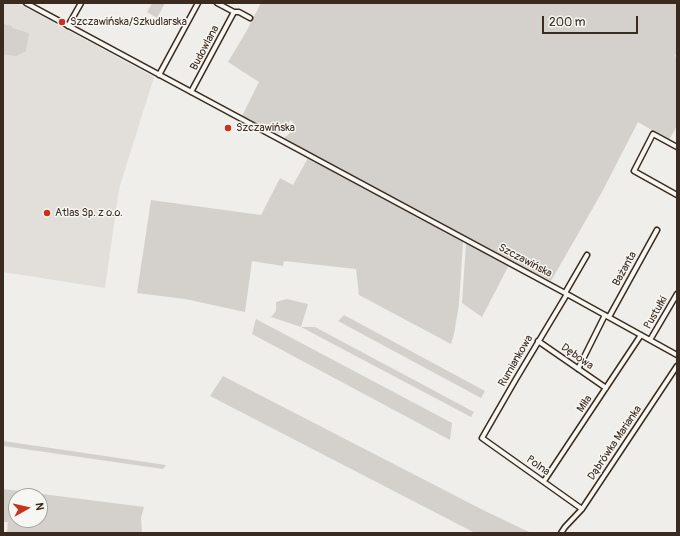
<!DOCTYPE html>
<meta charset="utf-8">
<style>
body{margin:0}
#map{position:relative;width:680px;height:536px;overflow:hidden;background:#efeeea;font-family:Pangolin,sans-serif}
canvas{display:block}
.frame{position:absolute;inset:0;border:4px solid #3b2a1e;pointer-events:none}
.north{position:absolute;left:8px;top:488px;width:40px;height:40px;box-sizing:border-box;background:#f6f6f2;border:1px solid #aba49d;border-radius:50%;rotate:82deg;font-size:11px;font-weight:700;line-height:16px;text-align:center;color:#3b2a1e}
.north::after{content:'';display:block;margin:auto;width:14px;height:18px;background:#c8321e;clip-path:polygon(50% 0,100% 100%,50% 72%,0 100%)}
.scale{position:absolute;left:542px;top:16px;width:96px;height:18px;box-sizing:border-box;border:2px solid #3b2a1e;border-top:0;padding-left:5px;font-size:12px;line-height:14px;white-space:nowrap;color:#3b2a1e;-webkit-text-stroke:3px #f6f6f2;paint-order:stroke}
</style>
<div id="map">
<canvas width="680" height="536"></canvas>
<div class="frame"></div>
<div class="north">N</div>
<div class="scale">200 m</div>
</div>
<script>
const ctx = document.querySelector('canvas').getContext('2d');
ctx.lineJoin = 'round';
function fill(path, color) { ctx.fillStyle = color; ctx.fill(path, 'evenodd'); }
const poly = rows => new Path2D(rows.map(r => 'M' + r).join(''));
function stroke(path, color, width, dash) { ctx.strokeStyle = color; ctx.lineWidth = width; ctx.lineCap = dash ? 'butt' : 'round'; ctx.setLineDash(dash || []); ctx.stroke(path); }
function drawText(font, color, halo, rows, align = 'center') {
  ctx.font = font + ' Pangolin,sans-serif'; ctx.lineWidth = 3; ctx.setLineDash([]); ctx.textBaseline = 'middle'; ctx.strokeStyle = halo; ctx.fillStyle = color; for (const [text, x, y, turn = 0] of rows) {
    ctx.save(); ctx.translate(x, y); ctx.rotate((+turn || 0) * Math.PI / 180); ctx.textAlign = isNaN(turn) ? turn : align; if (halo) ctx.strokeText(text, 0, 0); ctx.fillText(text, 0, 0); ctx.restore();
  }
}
fill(poly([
 [3,3,17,3,154,77,119,189,105,288,3,272]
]), '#e2dfdb');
fill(poly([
 [152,3,165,3,157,18,147,12],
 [261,3,677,3,677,51,675,56,677,58,677,126,669,140,638,122,602,192,551,281,453,231,284,138,289,134,290,129,293,122,291,120,282,132,275,134,242,116,259,82,228,62,246,32],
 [3,24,12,26,12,28,29,33,26,51,16,56,3,54],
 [308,158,463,242,459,304,454,334,451,344,359,295,356,269,284,261,283,266,252,261,245,312,185,299,137,293,151,200,261,215,280,178,293,185],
 [466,243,509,265,482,317,462,303],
 [287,299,308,304,301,327,315,327,474,412,471,417,301,327,271,317,276,311,276,302],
 [344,315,485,391,481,398,338,321],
 [256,319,452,423,450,440,252,334],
 [223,376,483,510,529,532,529,533,475,533,210,396],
 [3,441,166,465,163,469,3,446],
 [3,489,144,507,141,518,142,533,7,533,8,522,3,522],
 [16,496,40,496,40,520,16,520]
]), '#d4d1cc');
const minor = poly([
 [26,3,565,293,677,355],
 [217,3,234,12,239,12,250,18],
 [68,26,81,3],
 [159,75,198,3],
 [191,92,234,12],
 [677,147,653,134,634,171,677,195],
 [565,293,587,255],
 [567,294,516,379,482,438,582,509],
 [609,317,657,230],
 [650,340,677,294],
 [538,341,606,388],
 [578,369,605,315],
 [544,481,641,335],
 [561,533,565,527,582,509,677,366]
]);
stroke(minor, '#3b2a1e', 7);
stroke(minor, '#f6f6f2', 4);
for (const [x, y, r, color] of [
 [62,22,4,"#c8321e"],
 [228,128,4,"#c8321e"],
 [47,213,4,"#c8321e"]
]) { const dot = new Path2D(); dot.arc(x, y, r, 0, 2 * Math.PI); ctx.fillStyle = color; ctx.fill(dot); stroke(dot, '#f6f6f2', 1.5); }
drawText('11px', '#3b2a1e', '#f6f6f2', [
 ["Szczawińska/Szkudlarska",70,22],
 ["Szczawińska",236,128],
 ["Atlas Sp. z o.o.",55,213]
], 'left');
drawText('11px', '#3b2a1e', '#f6f6f2', [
 ["Budowlana",205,48,-62],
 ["Szczawińska",525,261,28],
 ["Bażanta",625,269,-61],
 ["Pustułki",656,313,-60],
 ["Dębowa",577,357,35],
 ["Rumiankowa",516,361,-60],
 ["Miła",585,404,-56],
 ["Dąbrówka Marianka",615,443,-56],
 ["Polna",538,466,35]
]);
</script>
